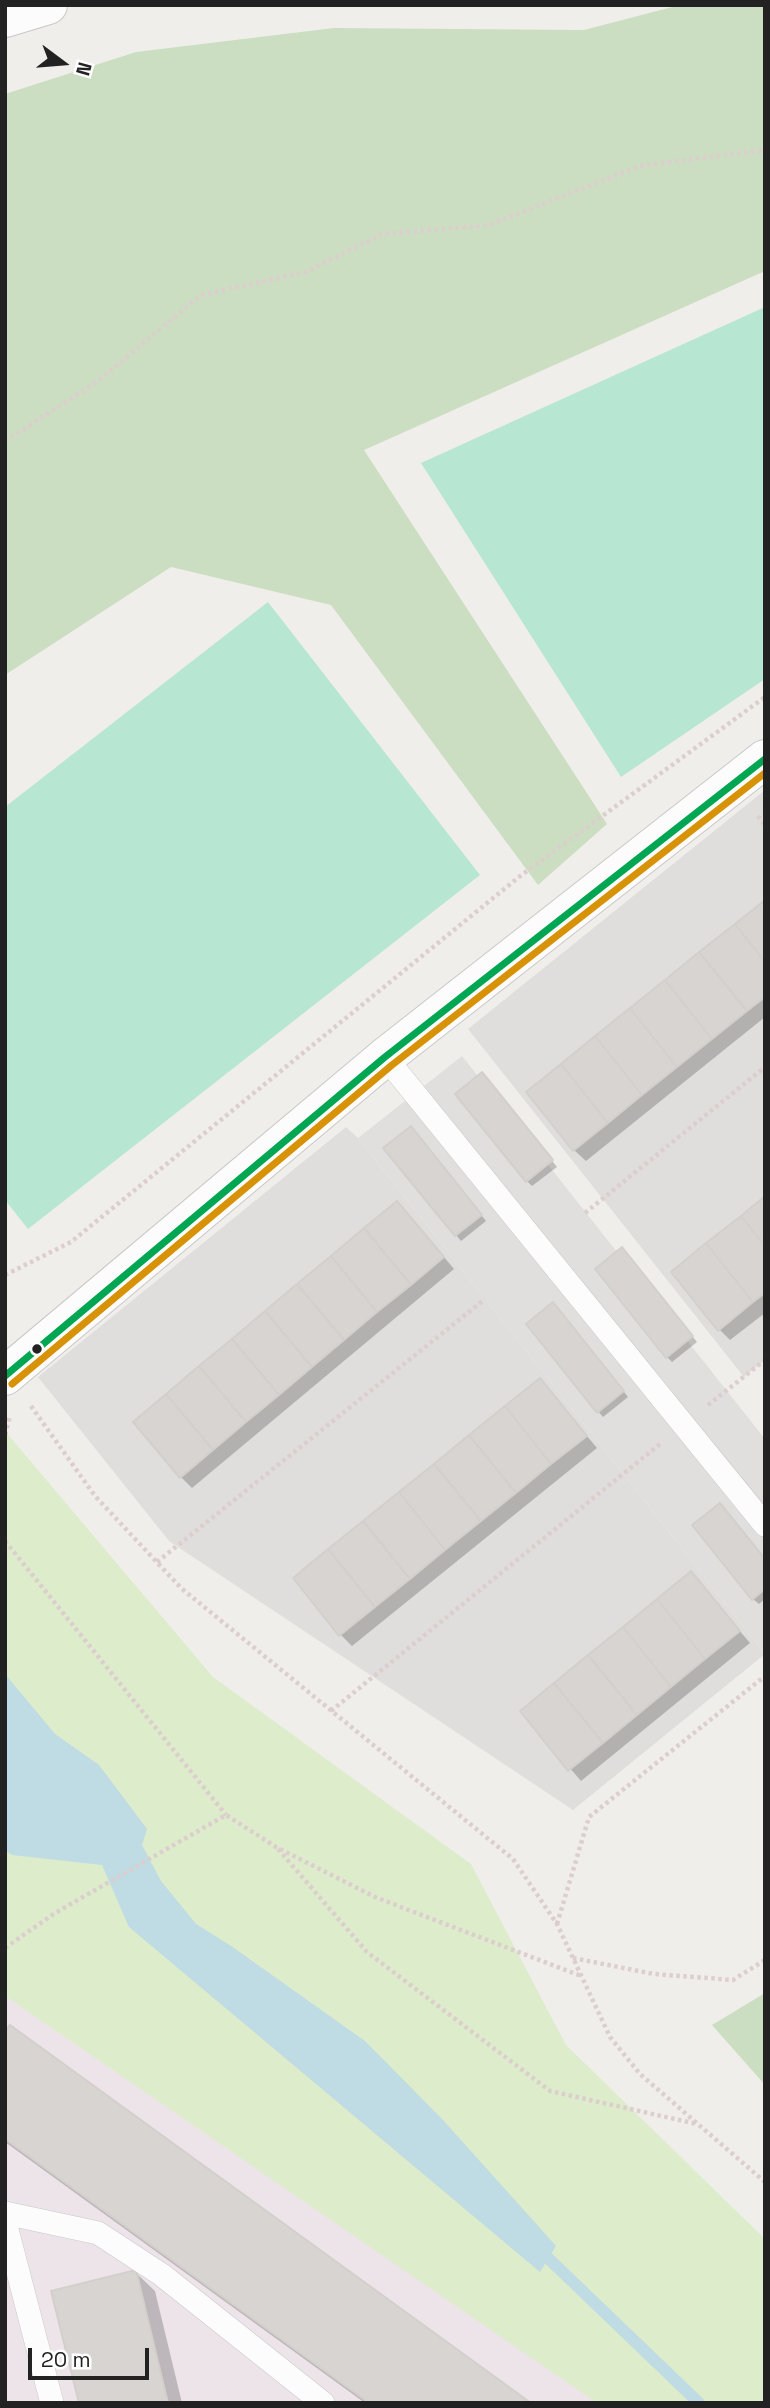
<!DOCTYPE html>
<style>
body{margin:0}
#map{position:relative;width:770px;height:2408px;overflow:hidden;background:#f0eeeb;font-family:"Space Grotesk",sans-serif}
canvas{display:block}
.frame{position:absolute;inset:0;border:7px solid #222;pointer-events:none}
.north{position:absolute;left:28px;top:28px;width:70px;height:70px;-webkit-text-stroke:5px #fff;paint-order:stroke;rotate:106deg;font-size:19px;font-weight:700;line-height:28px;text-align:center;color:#222}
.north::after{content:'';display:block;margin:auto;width:24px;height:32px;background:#222;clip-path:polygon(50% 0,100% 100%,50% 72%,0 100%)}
.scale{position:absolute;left:28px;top:2348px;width:121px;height:32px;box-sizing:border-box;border:4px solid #222;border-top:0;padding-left:9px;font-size:21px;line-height:24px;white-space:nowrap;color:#222;-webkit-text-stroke:5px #fff;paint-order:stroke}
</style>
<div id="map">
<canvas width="770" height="2408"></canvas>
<div class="frame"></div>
<div class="north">N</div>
<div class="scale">20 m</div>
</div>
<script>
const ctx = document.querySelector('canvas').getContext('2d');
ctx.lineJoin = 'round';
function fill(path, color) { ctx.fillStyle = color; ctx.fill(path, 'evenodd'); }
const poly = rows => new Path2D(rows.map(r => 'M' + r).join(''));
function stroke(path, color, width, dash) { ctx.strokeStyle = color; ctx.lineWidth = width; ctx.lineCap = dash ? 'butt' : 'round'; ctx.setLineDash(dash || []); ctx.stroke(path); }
fill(poly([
 [765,790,765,1360,744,1377,468,1029],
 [346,1127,358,1138,765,1654,573,1810,169,1541,38,1377]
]), '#dfdedc');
fill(poly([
 [5,1996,588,2395,597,2403,5,2403]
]), '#ede4e9');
fill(poly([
 [5,1431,213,1677,471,1864,566,2045,765,2239,765,2403,597,2403,5,1996]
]), '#ddeccb');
fill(poly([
 [680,5,765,5,765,271,364,450,607,824,538,885,331,605,171,567,5,675,5,94,136,52,334,28,584,30],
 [765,1993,765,2085,712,2025]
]), '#cbdec1');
fill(poly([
 [765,307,765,679,621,777,421,463],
 [268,602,480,875,28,1229,5,1200,5,807]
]), '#b7e6d2');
fill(poly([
 [462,1056,765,1439,765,1654,358,1138]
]), '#e0dfde');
fill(poly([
 [5,1674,55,1734,99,1765,147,1829,142,1845,161,1881,196,1924,231,1946,365,2041,443,2120,556,2246,540,2272,129,1927,102,1865,12,1855,5,1850]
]), '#bfdbe3');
fill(poly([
 [765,902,765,1017,586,1161,574,1150],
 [487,1079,557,1167,532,1186,527,1181],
 [416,1134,486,1221,461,1241,456,1235],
 [765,1199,765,1313,730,1340,719,1329],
 [408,1214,454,1269,192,1488,181,1477],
 [627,1255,697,1342,672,1362,667,1357],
 [558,1310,628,1397,603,1417,598,1411],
 [540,1380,597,1448,352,1646,341,1635],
 [765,1561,765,1599,759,1604,753,1599],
 [691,1574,750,1643,581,1781,522,1712],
 [5,2034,528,2403,365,2403,5,2142],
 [135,2272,155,2291,182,2403,81,2403]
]), '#0003');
stroke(poly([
 [548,2258,699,2403]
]), '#bfdbe3', 12);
const building = poly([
 [765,900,765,962,735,924,765,900],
 [735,924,765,962,765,997,747,1011,699,952,735,924],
 [699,952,747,1011,712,1039,665,980,699,952],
 [665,980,712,1039,677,1067,630,1008,665,980],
 [630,1008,677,1067,642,1095,595,1036,630,1008],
 [595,1036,642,1095,608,1123,561,1064,595,1036],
 [561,1064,608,1123,573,1151,526,1092,561,1064],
 [482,1072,553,1160,526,1182,455,1094,482,1072],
 [411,1126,482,1215,455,1236,383,1148,411,1126],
 [765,1196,765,1246,741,1216,765,1196],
 [397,1201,444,1257,411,1285,364,1228,397,1201],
 [741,1216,765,1246,765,1293,753,1302,706,1243,741,1216],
 [364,1228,411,1285,377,1312,331,1256,364,1228],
 [706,1243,753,1302,718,1331,671,1272,706,1243],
 [622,1247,693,1336,666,1358,595,1269,622,1247],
 [331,1256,377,1312,344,1340,297,1284,331,1256],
 [297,1284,344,1340,312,1367,265,1311,297,1284],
 [553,1302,624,1391,597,1413,526,1324,553,1302],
 [265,1311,312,1367,279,1395,232,1339,265,1311],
 [232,1339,279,1395,246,1422,199,1366,232,1339],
 [199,1366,246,1422,213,1450,166,1394,199,1366],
 [540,1378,587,1436,551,1464,505,1406,540,1378],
 [166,1394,213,1450,180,1478,133,1422,166,1394],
 [505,1406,551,1464,516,1493,469,1435,505,1406],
 [469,1435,516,1493,481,1521,434,1464,469,1435],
 [434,1464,481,1521,445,1550,399,1492,434,1464],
 [399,1492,445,1550,410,1579,363,1521,399,1492],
 [720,1503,765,1559,765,1589,752,1600,692,1525,720,1503],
 [363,1521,410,1579,375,1607,328,1549,363,1521],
 [328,1549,375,1607,339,1636,293,1578,328,1549],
 [691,1571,740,1631,705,1659,657,1599,691,1571],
 [657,1599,705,1659,671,1687,623,1627,657,1599],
 [623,1627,671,1687,637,1715,588,1655,623,1627],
 [588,1655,637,1715,603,1743,554,1683,588,1655],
 [554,1683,603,1743,568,1771,520,1711,554,1683],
 [10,2025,531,2403,369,2403,5,2139,5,2031,10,2025],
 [136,2270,168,2403,79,2403,51,2291,136,2270]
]);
fill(building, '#d7d4d2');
stroke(building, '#d3d0cc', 2);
const service = poly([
 [385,1057,765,1525],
 [5,2213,98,2233,162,2275,323,2403],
 [5,2222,52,2403]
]);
const minor = poly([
 [5,18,48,5],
 [5,1376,385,1057,765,759]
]);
stroke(service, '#c9c8c7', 24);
stroke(minor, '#c9c8c7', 40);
stroke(poly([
 [5,441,97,382,201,295,306,272,382,234,489,225,640,166,765,150],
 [758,816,765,825],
 [585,1213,765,1067],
 [5,1275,71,1242,519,877,765,697],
 [708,1405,765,1360],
 [31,1406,95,1496,181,1588,513,1859,557,1924,610,2037,640,2074,765,2182],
 [5,1435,10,1416],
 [5,1541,226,1815],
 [157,1562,485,1299],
 [331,1711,660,1444],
 [278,1849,367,1952,550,2091,697,2124],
 [557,1924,589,1817,765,1676],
 [5,1948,55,1913,226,1815,276,1847,375,1897,581,1976],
 [573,1958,654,1974,733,1980,765,1960]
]), '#dccecd', 4.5, [3.5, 3.5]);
stroke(service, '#fdfcfc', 23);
stroke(minor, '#fdfcfc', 38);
stroke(poly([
 [5,1376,385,1057,765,759]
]), '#00a651', 7);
stroke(poly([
 [12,1384,392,1065,765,773]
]), '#d79205', 7);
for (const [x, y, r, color] of [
 [37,1349,6,"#222"]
]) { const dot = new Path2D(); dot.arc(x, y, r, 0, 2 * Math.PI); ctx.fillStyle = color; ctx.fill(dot); stroke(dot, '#fff', 2.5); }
</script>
